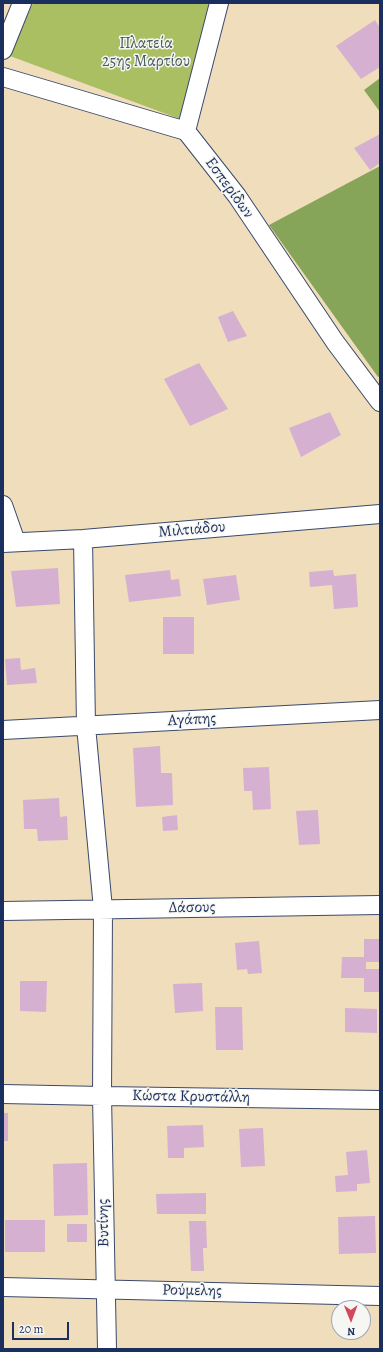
<!DOCTYPE html>
<meta charset="utf-8">
<style>
body{margin:0}
#map{position:relative;width:383px;height:1352px;overflow:hidden;background:#f0ddbc;font-family:Alegreya,serif}
canvas{display:block}
.frame{position:absolute;inset:0;border:4px solid #1b2f5e;pointer-events:none}
.north{position:absolute;left:331px;top:1300px;width:40px;height:40px;box-sizing:border-box;background:#f6f6f2;border:1px solid #9ea6b7;border-radius:50%;rotate:179deg;font-size:11px;font-weight:700;line-height:16px;text-align:center;color:#1b2f5e}
.north::after{content:'';display:block;margin:auto;width:14px;height:18px;background:#d1495b;clip-path:polygon(50% 0,100% 100%,50% 72%,0 100%)}
.scale{position:absolute;left:12px;top:1322px;width:57px;height:18px;box-sizing:border-box;border:2px solid #1b2f5e;border-top:0;padding-left:5px;font-size:12px;line-height:14px;white-space:nowrap;color:#1b2f5e;-webkit-text-stroke:3px #f6f6f2;paint-order:stroke}
</style>
<div id="map">
<canvas width="383" height="1352"></canvas>
<div class="frame"></div>
<div class="north">N</div>
<div class="scale">20 m</div>
</div>
<script>
const ctx = document.querySelector('canvas').getContext('2d');
ctx.lineJoin = 'round';
function fill(path, color) { ctx.fillStyle = color; ctx.fill(path, 'evenodd'); }
const poly = rows => new Path2D(rows.map(r => 'M' + r).join(''));
function stroke(path, color, width, dash) { ctx.strokeStyle = color; ctx.lineWidth = width; ctx.lineCap = dash ? 'butt' : 'round'; ctx.setLineDash(dash || []); ctx.stroke(path); }
function drawText(font, color, halo, rows, align = 'center') {
  ctx.font = font + ' Alegreya,serif'; ctx.lineWidth = 3; ctx.setLineDash([]); ctx.textBaseline = 'middle'; ctx.strokeStyle = halo; ctx.fillStyle = color; for (const [text, x, y, turn = 0] of rows) {
    ctx.save(); ctx.translate(x, y); ctx.rotate((+turn || 0) * Math.PI / 180); ctx.textAlign = isNaN(turn) ? turn : align; if (halo) ctx.strokeText(text, 0, 0); ctx.fillText(text, 0, 0); ctx.restore();
  }
}
fill(poly([
 [33,3,204,3,210,5,180,119,10,56]
]), '#aabe62');
fill(poly([
 [380,78,380,112,364,90],
 [380,166,380,376,378,377,269,225]
]), '#87a558');
fill(poly([
 [375,20,380,28,380,67,361,79,336,46],
 [380,134,380,163,370,170,354,148],
 [233,311,247,336,228,342,218,317],
 [199,363,228,409,190,426,164,379],
 [330,412,341,435,301,457,289,428],
 [58,568,60,604,16,607,11,571],
 [170,570,171,580,179,579,181,596,129,602,125,575],
 [333,570,334,576,356,574,358,607,334,609,332,585,310,587,309,572],
 [236,575,240,600,207,605,203,579],
 [163,617,194,617,194,654,163,654],
 [20,658,21,670,35,668,37,683,7,685,5,659],
 [160,746,161,773,172,773,173,805,136,807,133,748],
 [269,767,271,809,253,810,252,791,244,791,243,768],
 [59,798,60,817,67,816,68,840,38,841,37,829,24,829,23,800],
 [318,810,320,844,299,845,296,811],
 [177,815,178,830,163,831,162,817],
 [364,939,380,939,380,962,366,962,366,969,380,969,380,992,364,992,364,978,341,978,342,957,364,957],
 [259,941,262,973,248,974,247,969,237,970,235,943],
 [20,981,47,981,46,1012,20,1011],
 [202,983,203,1011,175,1013,173,984],
 [215,1007,242,1007,243,1050,216,1050],
 [345,1008,377,1009,377,1033,345,1032],
 [3,1113,8,1113,8,1141,3,1141],
 [203,1125,204,1147,184,1148,184,1158,168,1158,167,1126],
 [263,1128,265,1166,241,1167,239,1129],
 [367,1150,370,1183,357,1184,357,1191,336,1192,335,1176,348,1175,346,1152],
 [87,1163,88,1215,54,1216,53,1164],
 [206,1193,206,1214,157,1214,156,1194],
 [375,1216,376,1253,339,1254,338,1217],
 [5,1220,45,1220,45,1252,5,1252],
 [189,1221,206,1221,207,1248,203,1248,204,1271,191,1271],
 [67,1224,87,1224,87,1242,67,1242]
]), '#d5b0d1');
const minor = poly([
 [3,50,22,3],
 [3,77,186,131,237,196,335,342,380,402],
 [186,131,219,3],
 [3,505,16,542],
 [83,539,86,726,103,909,102,1096,107,1349],
 [3,543,83,539,380,514],
 [3,730,380,710],
 [3,911,380,905],
 [3,1094,102,1096,380,1100],
 [3,1287,380,1296]
]);
stroke(minor, '#3b496c', 20);
stroke(minor, '#fff', 18);
drawText('16px', '#465a5f', '#f6f6f2', [
 ["Πλατεία",146,44],
 ["25ης Μαρτίου",146,62]
]);
drawText('16px', '#1b2f5e', '#f6f6f2', [
 ["Εσπερίδων",229,188,54],
 ["Μιλτιάδου",192,530,-5],
 ["Αγάπης",192,720,-3],
 ["Δάσους",192,908,-1],
 ["Κώστα Κρυστάλλη",191,1097,1],
 ["Βυτίνης",104,1223,-91],
 ["Ρούμελης",192,1291,1]
]);
</script>
